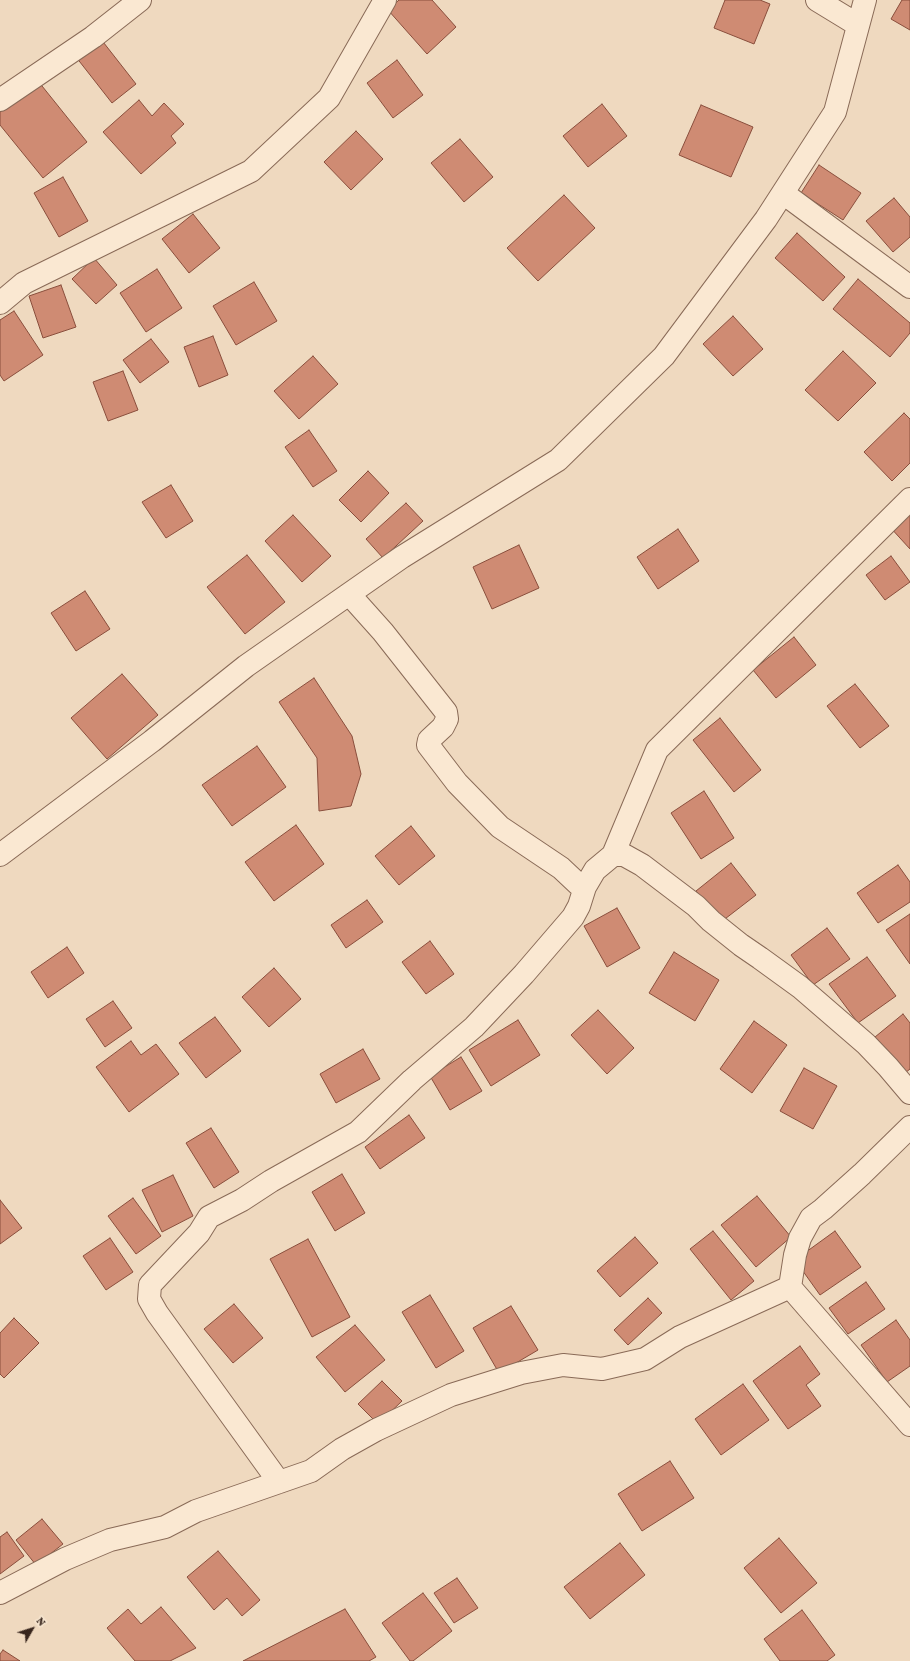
<!DOCTYPE html>
<style>
body{margin:0}
#map{position:relative;width:910px;height:1661px;overflow:hidden;background:#efd9bf;font-family:"Crimson Pro",serif}
canvas{display:block}
.north{position:absolute;left:12px;top:1609px;width:40px;height:40px;-webkit-text-stroke:3px #f6e5cf;paint-order:stroke;rotate:51deg;font-size:11px;font-weight:700;line-height:16px;text-align:center;color:#37251c}
.north::after{content:'';display:block;margin:auto;width:14px;height:18px;background:#37251c;clip-path:polygon(50% 0,100% 100%,50% 72%,0 100%)}
</style>
<div id="map">
<canvas width="910" height="1661"></canvas>
<div class="north">N</div>
</div>
<script>
const ctx = document.querySelector('canvas').getContext('2d');
ctx.lineJoin = 'round';
function fill(path, color) { ctx.fillStyle = color; ctx.fill(path, 'evenodd'); }
const poly = rows => new Path2D(rows.map(r => 'M' + r).join(''));
function stroke(path, color, width, dash) { ctx.strokeStyle = color; ctx.lineWidth = width; ctx.lineCap = dash ? 'butt' : 'round'; ctx.setLineDash(dash || []); ctx.stroke(path); }
const building = poly([
 [399,0,432,0,456,27,427,54,388,10,399,0],
 [725,0,760,0,770,4,754,44,714,28,725,0],
 [902,0,910,0,910,30,891,19,902,0],
 [100,38,136,84,112,103,76,57,100,38],
 [397,60,423,95,393,118,367,83,397,60],
 [38,81,87,142,43,178,0,125,0,112,38,81],
 [139,100,152,116,164,103,184,124,171,136,176,143,141,174,103,132,139,100],
 [602,104,627,136,588,167,563,136,602,104],
 [701,105,753,127,731,177,679,155,701,105],
 [356,131,383,159,351,190,324,162,356,131],
 [460,139,493,177,464,202,431,163,460,139],
 [819,165,861,193,843,220,801,193,819,165],
 [63,177,88,221,59,237,34,193,63,177],
 [564,195,595,228,538,281,507,248,564,195],
 [894,198,910,217,910,237,893,252,866,221,894,198],
 [193,214,220,248,189,273,162,239,193,214],
 [797,233,845,277,823,301,775,258,797,233],
 [94,258,117,285,96,304,72,279,94,258],
 [157,269,182,308,146,332,120,293,157,269],
 [858,279,910,323,910,333,890,357,833,309,858,279],
 [254,282,277,321,236,345,213,306,254,282],
 [61,285,76,327,43,338,29,296,61,285],
 [14,311,43,355,4,381,0,375,0,320,14,311],
 [733,316,763,349,733,376,703,344,733,316],
 [213,336,228,375,199,387,184,347,213,336],
 [151,339,169,362,140,383,123,360,151,339],
 [843,351,876,383,838,421,805,390,843,351],
 [313,356,338,384,299,419,274,391,313,356],
 [123,371,138,410,108,421,93,382,123,371],
 [904,413,910,419,910,463,892,481,864,452,904,413],
 [309,430,337,471,313,487,285,447,309,430],
 [368,471,389,493,361,522,339,500,368,471],
 [171,485,193,521,166,538,142,502,171,485],
 [406,503,423,521,383,558,366,539,406,503],
 [910,506,910,549,889,526,910,506],
 [293,515,331,556,302,582,265,541,293,515],
 [678,529,699,561,658,589,637,557,678,529],
 [519,545,539,588,492,609,473,567,519,545],
 [247,555,285,602,245,634,207,587,247,555],
 [891,556,910,582,885,600,866,575,891,556],
 [85,591,110,629,76,651,51,613,85,591],
 [794,637,816,665,776,698,753,670,794,637],
 [122,674,158,715,107,759,71,718,122,674],
 [314,678,352,736,361,774,351,806,319,811,317,758,279,702,314,678],
 [855,684,889,726,860,748,827,706,855,684],
 [720,718,761,770,734,792,693,740,720,718],
 [257,746,286,787,232,826,202,785,257,746],
 [704,791,734,838,701,859,671,813,704,791],
 [296,825,324,864,274,901,245,862,296,825],
 [411,826,435,856,399,885,375,856,411,826],
 [731,863,756,895,721,922,696,891,731,863],
 [898,865,910,882,910,902,878,923,857,893,898,865],
 [367,900,383,922,346,948,331,925,367,900],
 [617,908,640,948,607,967,584,926,617,908],
 [910,914,910,964,886,930,910,914],
 [827,928,850,959,813,985,791,955,827,928],
 [430,941,454,974,426,994,402,962,430,941],
 [67,947,84,973,48,998,31,972,67,947],
 [674,952,719,980,695,1021,649,993,674,952],
 [867,957,896,996,858,1023,829,984,867,957],
 [274,968,301,999,269,1027,242,997,274,968],
 [113,1001,132,1028,105,1047,86,1019,113,1001],
 [598,1010,634,1048,607,1074,571,1035,598,1010],
 [903,1014,910,1023,910,1069,905,1073,875,1037,903,1014],
 [215,1017,241,1051,206,1078,179,1043,215,1017],
 [518,1020,540,1055,491,1086,469,1050,518,1020],
 [754,1021,787,1045,752,1093,720,1069,754,1021],
 [131,1041,141,1055,156,1044,179,1074,129,1112,96,1067,131,1041],
 [363,1049,380,1079,336,1103,320,1074,363,1049],
 [461,1057,482,1091,450,1110,430,1076,461,1057],
 [804,1068,837,1086,813,1129,780,1111,804,1068],
 [409,1115,425,1138,380,1169,365,1147,409,1115],
 [211,1128,239,1172,214,1188,186,1143,211,1128],
 [342,1174,365,1213,335,1231,312,1192,342,1174],
 [173,1175,193,1216,162,1232,142,1190,173,1175],
 [757,1196,791,1237,756,1267,721,1225,757,1196],
 [133,1198,161,1236,136,1254,108,1216,133,1198],
 [0,1200,22,1228,0,1244,0,1200],
 [713,1231,754,1281,731,1300,690,1249,713,1231],
 [835,1231,861,1267,820,1295,795,1260,835,1231],
 [635,1237,658,1263,620,1297,597,1271,635,1237],
 [110,1238,133,1272,106,1290,83,1256,110,1238],
 [308,1239,350,1317,312,1337,270,1259,308,1239],
 [866,1282,885,1309,848,1334,829,1308,866,1282],
 [430,1295,464,1351,436,1368,402,1312,430,1295],
 [648,1298,662,1313,628,1345,614,1330,648,1298],
 [234,1304,263,1338,233,1363,204,1329,234,1304],
 [511,1306,538,1350,499,1373,473,1328,511,1306],
 [14,1318,39,1343,4,1378,0,1374,0,1333,14,1318],
 [896,1320,910,1340,910,1366,887,1382,861,1345,896,1320],
 [355,1325,385,1360,345,1392,316,1357,355,1325],
 [800,1346,820,1374,806,1385,821,1406,788,1429,753,1381,800,1346],
 [382,1381,402,1401,378,1424,358,1404,382,1381],
 [743,1384,769,1420,721,1455,695,1419,743,1384],
 [670,1461,694,1498,642,1531,618,1494,670,1461],
 [42,1519,63,1544,36,1565,16,1540,42,1519],
 [7,1532,24,1556,0,1574,0,1537,7,1532],
 [779,1538,817,1583,781,1613,744,1568,779,1538],
 [620,1543,645,1575,590,1619,564,1587,620,1543],
 [218,1551,260,1600,242,1616,227,1598,214,1610,187,1577,218,1551],
 [457,1578,478,1608,454,1623,434,1593,457,1578],
 [423,1593,452,1631,413,1661,410,1661,382,1623,423,1593],
 [161,1607,196,1648,170,1661,135,1661,107,1628,128,1609,141,1624,161,1607],
 [345,1609,376,1657,369,1661,243,1661,345,1609],
 [802,1610,835,1655,827,1661,780,1661,764,1639,802,1610],
 [3,1650,20,1661,0,1661,0,1654,3,1650]
]);
fill(building, '#cf8b73');
stroke(building, '#894e3c', 1);
const street = poly([
 [817,0,858,25],
 [0,100,93,37,140,0],
 [783,193,910,287],
 [0,303,24,283,251,171,329,98,385,0],
 [349,594,383,632,446,712,447,719,443,727,429,740,428,745,457,783,500,827,561,868,578,884,585,887,595,870,613,855,624,855,642,865,696,906,711,921,741,945,760,958,800,987,866,1044,888,1067,910,1093],
 [0,855,152,741,246,666,402,557,558,460,664,356,766,219,835,112,865,0],
 [613,855,657,750,910,499],
 [790,1287,795,1255,800,1238,811,1218,823,1209,862,1174,910,1127],
 [279,1482,157,1313,149,1299,150,1285,199,1233,209,1217,242,1200,271,1181,358,1132,412,1080,474,1027,524,974,573,917,579,906,585,887],
 [0,1593,65,1559,110,1540,165,1527,196,1511,311,1471,342,1449,376,1430,451,1395,521,1373,563,1365,602,1369,645,1359,680,1337,790,1287,910,1425]
]);
stroke(street, '#896a57', 24);
stroke(street, '#fae8d2', 22);
</script>
